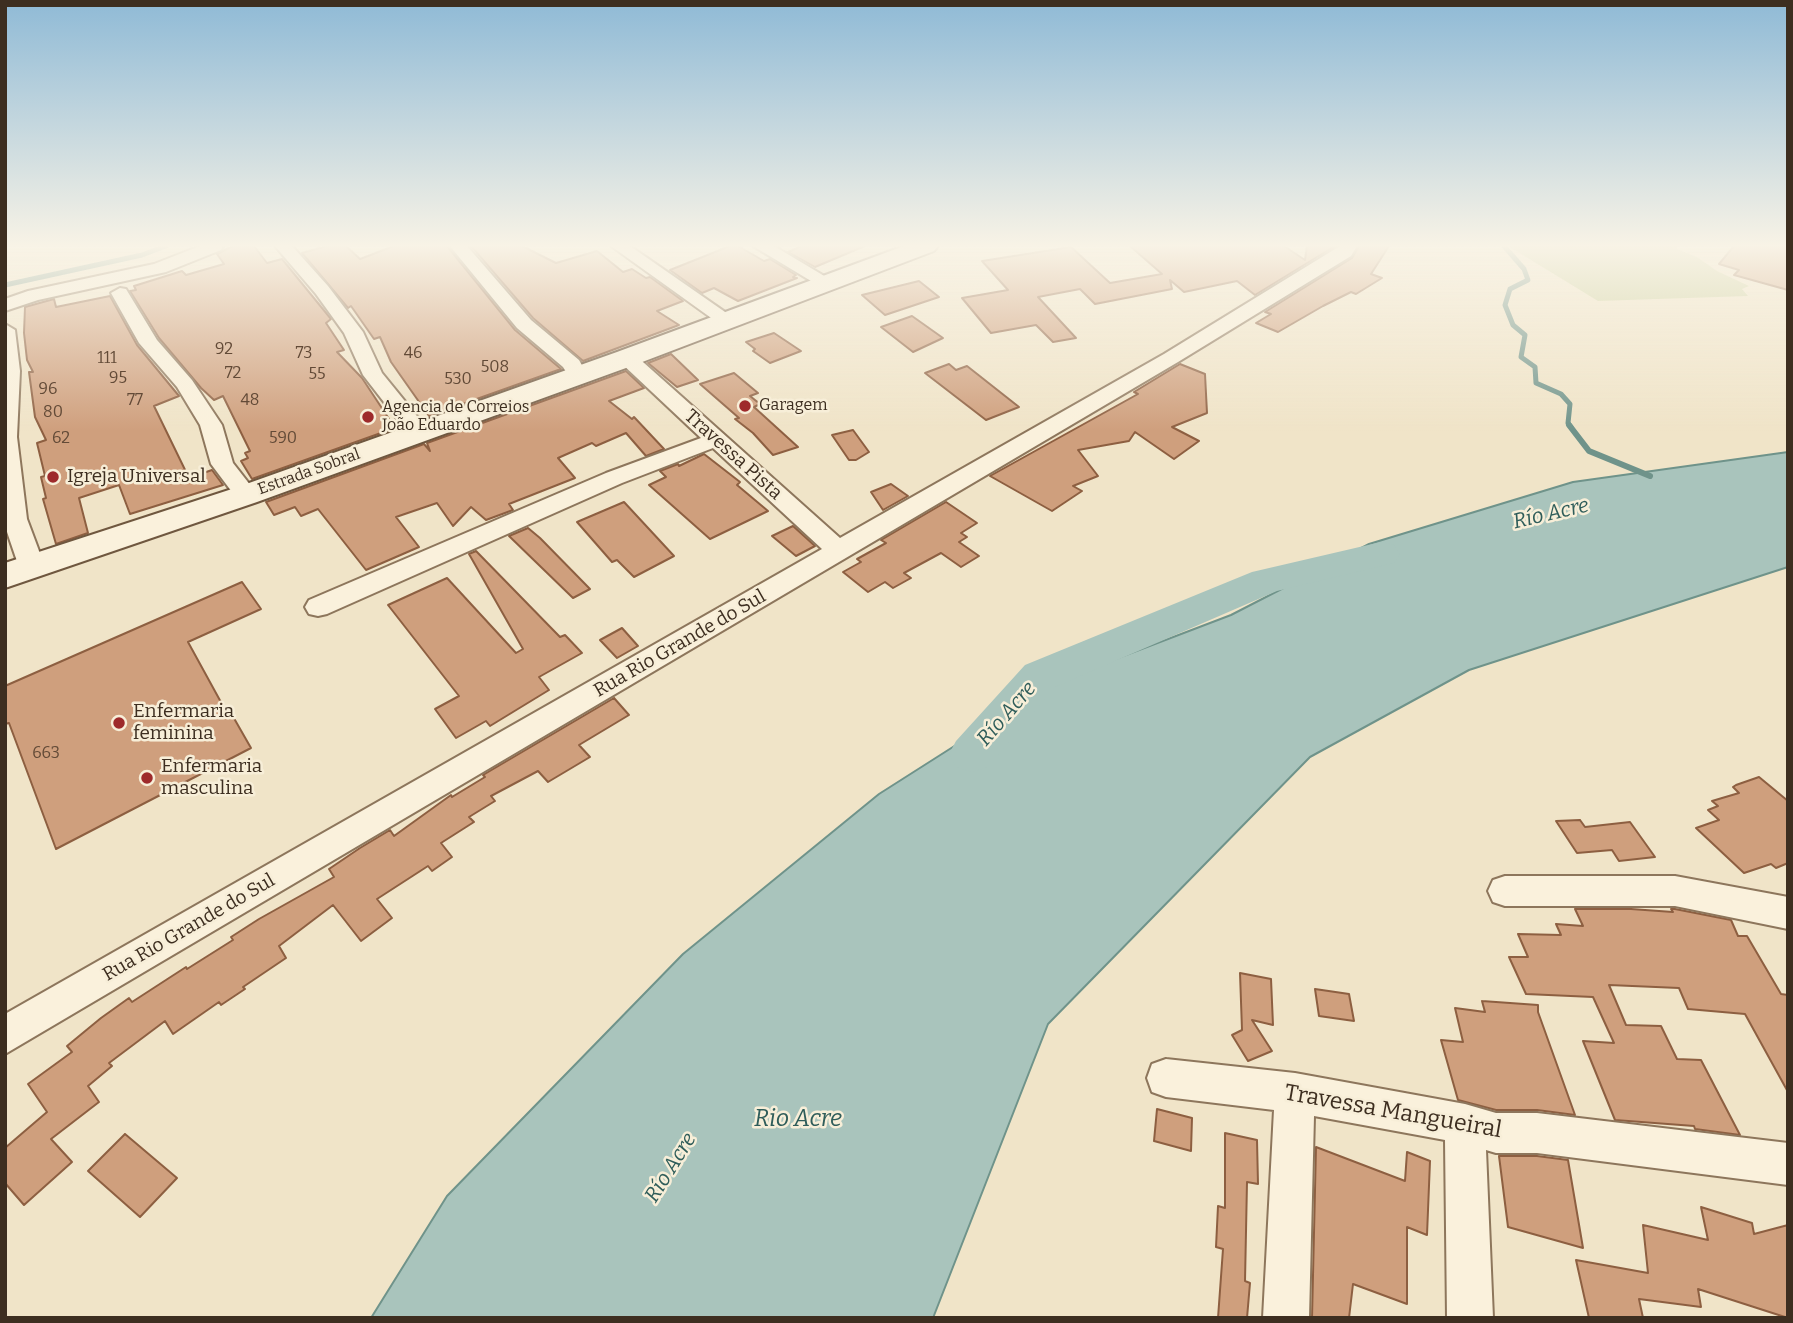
<!DOCTYPE html>
<meta charset="utf-8">
<style>
body{margin:0}
#map{position:relative;width:1793px;height:1323px;overflow:hidden;background:#f0e4c8;font-family:Bitter,serif}
canvas{display:block}
.frame{position:absolute;inset:0;border:7px solid #3d2e20;pointer-events:none}
</style>
<div id="map">
<canvas width="1793" height="1323"></canvas>
<div class="frame"></div>
</div>
<script>
const ctx = document.querySelector('canvas').getContext('2d');
ctx.lineJoin = 'round';
function fill(path, color) { ctx.fillStyle = color; ctx.fill(path, 'evenodd'); }
const poly = rows => new Path2D(rows.map(r => 'M' + r).join(''));
function stroke(path, color, width, dash) { ctx.strokeStyle = color; ctx.lineWidth = width; ctx.lineCap = dash ? 'butt' : 'round'; ctx.setLineDash(dash || []); ctx.stroke(path); }
function drawText(font, color, halo, rows, align = 'center') {
  ctx.font = font + ' Bitter,serif'; ctx.lineWidth = 5; ctx.setLineDash([]); ctx.textBaseline = 'middle'; ctx.strokeStyle = halo; ctx.fillStyle = color; for (const [text, x, y, turn = 0] of rows) {
    ctx.save(); ctx.translate(x, y); ctx.rotate((+turn || 0) * Math.PI / 180); ctx.textAlign = isNaN(turn) ? turn : align; if (halo) ctx.strokeText(text, 0, 0); ctx.fillText(text, 0, 0); ctx.restore();
  }
}
fill(poly([
 [1508,246,1677,246,1677,249,1697,257,1717,271,1749,286,1742,289,1748,296,1598,301]
]), '#c9cf9b');
const water = poly([
 [1788,452,1788,567,1469,670,1310,757,1048,1024,933,1318,371,1318,447,1196,683,954,879,794,1055,682,1231,615,1369,544,1573,482,1788,452]
]);
fill(water, '#a9c4bc');
stroke(water, '#6f938a', 2);
stroke(poly([
 [1504,246,1524,269,1528,280,1510,289,1505,305,1513,325,1525,335,1521,357,1535,367,1536,383,1561,394,1570,404,1568,423,1571,427],
 [5,285,142,255,166,246]
]), '#6f938a', 5);
stroke(poly([
 [1569,425,1589,451,1650,476]
]), '#6f938a', 6);
fill(poly([
 [1381,542,1394,545,1400,554,1394,563,1277,591,1055,687,988,767,972,772,956,767,949,754,956,741,1025,665,1252,572,1381,542]
]), '#a9c4bc');
const building = poly([
 [233,246,254,246,267,263,282,259,331,319,326,323,344,350,337,352,362,378,395,428,252,479,241,461,248,458,245,453,250,451,223,396,214,400,201,388,159,338,130,291,136,290,134,286,182,271,186,275,224,264,217,254,233,246],
 [327,246,346,246,360,259,394,246,447,246,515,330,561,369,429,416,391,362,380,337,374,339,351,306,348,308,302,253,327,246],
 [471,246,522,246,556,263,597,251,623,272,632,269,646,278,650,277,683,301,657,311,679,325,583,361,533,318,471,246],
 [730,246,738,246,764,261,770,259,796,275,793,277,797,278,738,301,714,288,702,293,670,270,730,246],
 [802,246,865,246,815,267,788,252,802,246],
 [1130,246,1284,246,1305,260,1307,246,1335,246,1255,295,1237,281,1184,292,1170,280,1172,289,1095,304,1080,289,1038,297,1076,338,1053,342,1036,325,991,333,962,298,1008,290,982,261,1071,247,1110,283,1162,274,1130,246],
 [1359,246,1389,246,1371,274,1382,278,1356,294,1351,292,1323,306,1278,332,1256,323,1271,314,1265,312,1352,258,1359,246],
 [1734,246,1788,246,1788,290,1734,275,1739,270,1719,264,1734,246],
 [919,281,939,297,885,315,862,295,919,281],
 [110,296,137,345,179,396,154,406,189,478,212,470,223,485,130,514,119,485,79,498,88,533,56,544,43,499,46,498,41,477,45,476,37,443,46,440,35,417,29,372,33,372,27,360,24,333,25,307,54,299,56,307,110,296],
 [912,316,943,338,913,352,881,327,912,316],
 [774,333,801,351,770,363,753,351,755,349,746,342,774,333],
 [671,354,698,380,677,387,648,363,671,354],
 [949,364,956,370,967,366,1019,407,986,420,925,373,949,364],
 [1180,364,1205,374,1207,413,1172,427,1199,441,1174,459,1135,432,1129,441,1078,450,1098,476,1073,486,1082,491,1052,511,990,476,1138,394,1134,392,1180,364],
 [626,371,644,388,609,401,632,419,634,417,664,449,646,456,626,433,596,446,592,443,558,458,575,478,509,504,513,510,486,520,471,507,453,526,437,503,396,517,419,547,366,570,318,509,301,516,295,507,274,515,266,502,424,444,430,451,427,443,626,371],
 [734,373,758,393,750,396,760,404,754,407,798,447,773,455,753,433,735,419,739,418,700,384,734,373],
 [853,430,869,452,856,460,849,460,832,435,853,430],
 [704,454,740,482,737,485,768,511,710,539,649,485,666,477,660,471,678,464,679,466,704,454],
 [891,484,908,496,883,510,871,492,891,484],
 [624,502,674,556,634,577,617,560,612,562,577,522,624,502],
 [946,502,977,523,961,533,967,537,959,542,979,556,961,567,941,553,904,573,911,578,893,588,885,582,868,592,843,572,861,562,857,559,886,543,881,540,946,502],
 [793,526,815,546,796,556,772,536,793,526],
 [528,528,540,538,590,589,573,598,509,536,528,528],
 [476,551,560,637,565,635,582,653,539,677,549,690,490,726,486,721,456,738,435,709,459,696,388,605,447,578,516,653,523,649,469,554,476,551],
 [242,582,261,609,188,642,228,715,231,713,251,748,56,849,9,723,5,724,5,686,242,582],
 [622,628,638,646,617,658,600,640,622,628],
 [614,698,629,715,579,745,590,757,548,782,538,771,491,796,495,801,469,817,474,822,441,843,452,857,432,871,428,866,377,899,392,918,361,941,333,905,279,946,286,958,243,987,245,989,221,1005,219,1002,173,1034,165,1021,109,1063,112,1066,88,1086,99,1102,51,1139,72,1162,24,1205,5,1183,5,1148,47,1112,28,1084,72,1052,67,1046,101,1018,129,998,132,1002,186,967,187,969,233,940,231,937,259,919,334,877,329,869,360,848,390,830,394,836,451,795,452,797,485,777,483,775,614,698],
 [1759,777,1788,801,1788,863,1776,868,1771,864,1744,873,1696,828,1719,820,1708,810,1718,806,1712,801,1739,793,1733,787,1736,785,1759,777],
 [1580,820,1585,827,1630,822,1655,857,1619,861,1612,850,1577,853,1556,821,1580,820],
 [1575,909,1631,909,1673,912,1671,909,1675,909,1731,920,1738,936,1747,936,1781,994,1788,995,1788,1092,1745,1014,1688,1009,1679,988,1609,985,1626,1025,1661,1026,1677,1059,1701,1060,1740,1135,1695,1129,1694,1126,1615,1120,1583,1041,1614,1043,1593,997,1526,994,1509,957,1528,957,1518,934,1561,935,1556,924,1583,926,1575,909],
 [1240,973,1271,979,1273,1025,1252,1020,1272,1051,1248,1061,1232,1035,1242,1030,1240,973],
 [1315,989,1349,994,1354,1021,1319,1016,1315,989],
 [1482,1001,1538,1005,1538,1012,1575,1115,1537,1110,1496,1110,1458,1100,1441,1040,1463,1042,1455,1008,1485,1012,1482,1001],
 [1157,1109,1192,1118,1191,1151,1154,1141,1157,1109],
 [1225,1133,1257,1140,1258,1184,1247,1182,1245,1281,1250,1283,1247,1318,1218,1318,1223,1249,1216,1247,1218,1206,1225,1208,1225,1133],
 [125,1134,177,1178,140,1217,88,1171,125,1134],
 [1316,1147,1405,1181,1407,1152,1430,1161,1427,1235,1407,1227,1407,1304,1353,1284,1349,1318,1312,1318,1316,1147],
 [1499,1156,1537,1156,1568,1160,1583,1248,1508,1227,1499,1156],
 [1701,1207,1752,1223,1754,1234,1788,1225,1788,1318,1698,1289,1701,1307,1639,1299,1643,1318,1589,1318,1576,1260,1648,1273,1643,1225,1708,1240,1701,1207]
]);
fill(building, '#cf9f7d');
stroke(building, '#8d5f41', 2);
const street = poly([
 [200,246,223,246,221,250,166,272,38,300,5,311,5,299,28,291,154,264,200,246],
 [275,246,292,246,328,286,363,332,382,373,430,432,427,437,411,437,363,375,344,333,316,294,275,246],
 [450,246,467,246,531,320,579,360,588,376,585,380,571,380,563,367,517,328,450,246],
 [611,246,630,246,738,321,735,325,721,325,611,246],
 [753,246,774,246,836,283,827,288,821,287,753,246],
 [1340,246,1357,246,1351,256,1178,362,5,1054,5,1014,822,549,713,448,622,483,327,614,318,616,309,614,305,607,309,600,606,473,701,438,620,362,617,358,620,354,634,354,840,538,1164,354,1340,246],
 [120,288,126,289,157,340,192,380,222,425,233,463,258,495,254,500,246,502,238,500,211,464,200,425,177,387,139,343,111,293,120,288],
 [5,324,15,330,20,371,17,437,27,519,45,567,41,573,32,576,23,573,19,567,5,526,5,324],
 [1505,876,1675,876,1788,897,1788,929,1675,906,1505,906,1493,902,1488,891,1493,880,1505,876],
 [1166,1059,1295,1073,1465,1104,1496,1113,1537,1113,1788,1143,1788,1185,1537,1153,1496,1153,1486,1150,1493,1318,1447,1318,1445,1140,1314,1116,1309,1318,1263,1318,1274,1110,1166,1097,1152,1092,1147,1078,1152,1064,1166,1059]
]);
const secondary = poly([
 [904,246,938,246,934,251,637,364,257,502,5,588,5,563,235,488,617,352,904,246]
]);
stroke(street, '#8d765c', 4);
stroke(secondary, '#6f573f', 4);
fill(street, '#faf1dc');
fill(secondary, '#faf1dc');
const sky = ctx.createLinearGradient(0, 0, 0, 431);
sky.addColorStop(0, '#8fbad6');
sky.addColorStop(0.57, '#f8f3e6');
sky.addColorStop(1, '#f8f3e600');
ctx.fillStyle = sky;
ctx.fillRect(0, 0, 1793, 431);
for (const [x, y, r, color] of [
 [745,406,7,"#9e2a2b"],
 [368,417,7,"#9e2a2b"],
 [53,477,7,"#9e2a2b"],
 [119,723,7,"#9e2a2b"],
 [147,778,7,"#9e2a2b"]
]) { const dot = new Path2D(); dot.arc(x, y, r, 0, 2 * Math.PI); ctx.fillStyle = color; ctx.fill(dot); stroke(dot, '#f7eed8', 2.5); }
drawText('16px', '#624a37', null, [
 ["92",224,350],
 ["73",304,354],
 ["46",413,354],
 ["111",107,359],
 ["508",495,368],
 ["72",233,374],
 ["55",317,375],
 ["95",118,379],
 ["530",458,380],
 ["96",48,390],
 ["77",135,401],
 ["48",250,401],
 ["80",53,413],
 ["62",61,439],
 ["590",283,439],
 ["663",46,754]
]);
drawText('16px', '#3d2e20', '#f7eed8', [
 ["Garagem",759,406],
 ["Agencia de Correios",382,408],
 ["João Eduardo",382,426]
], 'left');
drawText('16px', '#3d2e20', '#f7eed8', [
 ["Estrada Sobral",309,472,-20]
]);
drawText('19px', '#3d2e20', '#f7eed8', [
 ["Travessa Pista",733,455,42],
 ["Rua Rio Grande do Sul",680,644,-30],
 ["Rua Rio Grande do Sul",189,928,-30]
]);
drawText('19px', '#3d2e20', '#f7eed8', [
 ["Igreja Universal",67,477],
 ["Enfermaria",133,712],
 ["feminina",133,734],
 ["Enfermaria",161,767],
 ["masculina",161,789]
], 'left');
drawText('italic 21px', '#2f5d5a', '#f7eed8', [
 ["Río Acre",1551,514,-13],
 ["Río Acre",1007,714,-49],
 ["Río Acre",671,1168,-58]
]);
drawText('23px', '#3d2e20', '#f7eed8', [
 ["Travessa Mangueiral",1393,1112,10]
]);
drawText('italic 24px', '#2f5d5a', '#f7eed8', [
 ["Rio Acre",798,1119]
]);
</script>
